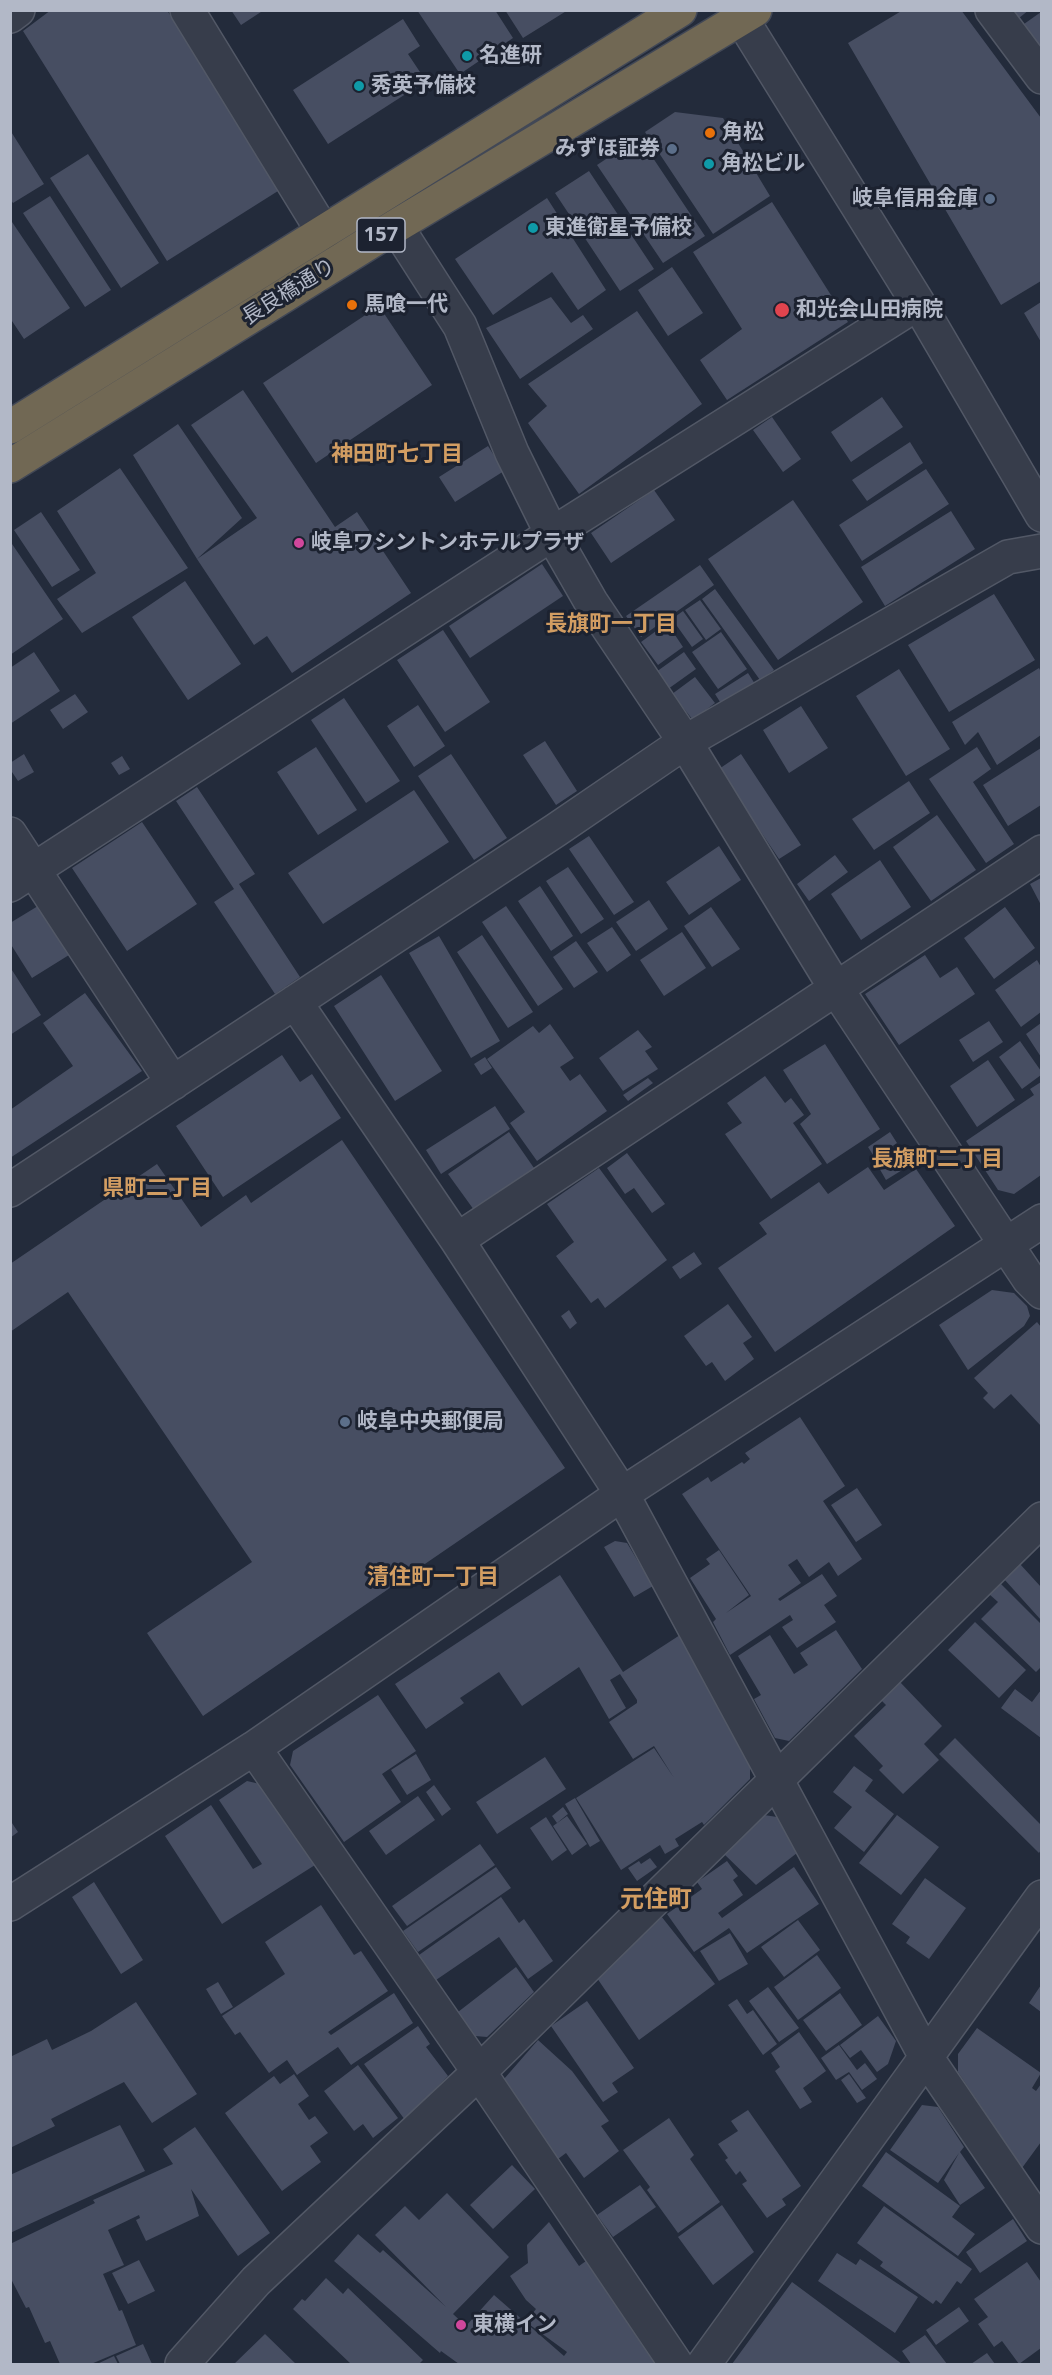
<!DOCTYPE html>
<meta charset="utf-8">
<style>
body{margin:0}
#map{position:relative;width:1052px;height:2375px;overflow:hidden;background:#232b3b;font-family:"Noto Sans",sans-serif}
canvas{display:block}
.frame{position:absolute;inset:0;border:12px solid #b2b8c7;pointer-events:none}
</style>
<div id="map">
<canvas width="1052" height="2375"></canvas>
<div class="frame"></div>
</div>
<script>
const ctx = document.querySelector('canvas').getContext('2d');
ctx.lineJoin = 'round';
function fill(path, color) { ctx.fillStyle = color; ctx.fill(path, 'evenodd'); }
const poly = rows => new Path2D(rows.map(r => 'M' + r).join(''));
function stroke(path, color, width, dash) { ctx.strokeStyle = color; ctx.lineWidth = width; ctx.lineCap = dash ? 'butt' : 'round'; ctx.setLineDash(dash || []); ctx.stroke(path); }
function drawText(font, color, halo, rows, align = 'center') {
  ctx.font = font + ' "Noto Sans","Noto Sans JP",sans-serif'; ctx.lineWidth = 6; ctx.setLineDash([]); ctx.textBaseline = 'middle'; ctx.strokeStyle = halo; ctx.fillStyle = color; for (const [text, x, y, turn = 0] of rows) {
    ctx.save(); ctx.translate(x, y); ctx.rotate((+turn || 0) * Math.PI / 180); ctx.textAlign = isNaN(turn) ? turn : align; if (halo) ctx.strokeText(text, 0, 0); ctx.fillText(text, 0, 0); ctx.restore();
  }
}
fill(poly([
 [51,10,167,10,278,191,167,261,23,31],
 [231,10,264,10,241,25],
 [417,10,495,10,513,38,460,74],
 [505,10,568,10,523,38],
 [903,10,961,10,1041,118,1041,281,1001,305,848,43],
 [1013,10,1029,10,1019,18],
 [1041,12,1041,48,1024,24],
 [403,19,420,46,408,54,426,81,328,144,293,90],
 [675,112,723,118,770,196,713,234,645,132],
 [10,130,44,184,13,203,10,199],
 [639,137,705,236,663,263,597,165],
 [88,154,159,263,121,288,50,178],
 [589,171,654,269,620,291,555,193],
 [50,196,111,290,85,307,23,213],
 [547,198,606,290,578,310,552,272,493,315,455,259],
 [772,202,848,322,727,400,700,360,742,329,693,252],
 [10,219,70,308,24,339,10,318],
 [672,267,703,313,668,336,638,290],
 [551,297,571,323,583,315,593,329,520,379,486,328],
 [1041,302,1041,342,1024,313],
 [379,306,432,385,316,463,263,383],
 [637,311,702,404,579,494,528,423,547,406,528,384],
 [243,390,335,527,357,512,411,593,292,673,267,636,254,645,197,559,257,518,191,425],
 [882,397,903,427,851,462,831,432],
 [772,417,801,459,783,472,753,430],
 [178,424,242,518,197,559,133,455],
 [910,442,923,463,867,501,852,480],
 [488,446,504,471,455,502,439,477],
 [120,468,188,568,82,633,57,599,96,573,57,511],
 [926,469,949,504,862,561,839,525],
 [654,490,675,520,611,563,591,533],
 [793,500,863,602,778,660,708,559],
 [951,511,975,549,885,606,861,567],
 [41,512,80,570,52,587,14,530],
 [10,541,63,619,10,655],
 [542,564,563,596,470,658,449,626],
 [700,565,714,585,641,637,626,616],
 [185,581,241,664,188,700,132,617],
 [715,589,774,670,760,680,702,599],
 [994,594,1035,660,949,712,908,645],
 [700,600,721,629,706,640,685,610],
 [683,611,703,639,692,647,672,619],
 [667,623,683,647,658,665,641,642],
 [443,630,490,702,445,732,397,660],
 [721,632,747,669,718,689,692,652],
 [34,652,60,691,10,724,10,668],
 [684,652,696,669,668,689,656,672],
 [1039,668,1041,672,1041,735,997,765,978,732,965,745,952,722],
 [899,669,950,749,906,776,856,696],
 [748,673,755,684,722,705,715,694],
 [695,677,715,703,693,720,672,694],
 [75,694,88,712,63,729,50,710],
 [344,698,400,781,366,803,311,720],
 [418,705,445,746,414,767,387,726],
 [801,706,828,748,789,773,763,730],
 [545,741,577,791,556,805,523,755],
 [316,747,357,810,318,835,277,772],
 [977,747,991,769,973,782,1014,844,986,863,929,779],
 [1041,748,1041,805,1008,826,983,785],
 [24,754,34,772,18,781,10,769,10,763],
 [451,754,507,838,474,860,418,776],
 [741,754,801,845,779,859,719,769],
 [122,756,130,769,119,775,111,763],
 [909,781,930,813,874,850,852,819],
 [197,787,255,874,239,884,300,977,275,994,214,902,234,889,176,801],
 [414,790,449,842,323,924,288,873],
 [937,815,976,870,931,901,893,847],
 [142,822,197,904,127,951,72,868],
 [589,836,634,902,614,915,569,849],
 [719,846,741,880,689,915,666,882],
 [835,855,848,872,809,901,797,884],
 [880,860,911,907,861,940,831,894],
 [568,867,604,919,581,934,546,881],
 [1041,878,1041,905,1030,884],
 [540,886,573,936,551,951,518,901],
 [649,900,668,929,636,951,616,922],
 [38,906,69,955,32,978,10,943,10,923],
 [506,906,563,989,538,1006,482,922],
 [711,907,740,949,712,967,684,926],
 [1005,907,1035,948,994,979,964,938],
 [612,927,631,955,607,972,587,943],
 [682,932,706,968,664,996,640,960],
 [482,935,533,1012,508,1028,457,952],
 [439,936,500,1041,471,1058,409,953],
 [576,941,598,972,574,988,553,957],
 [925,955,940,978,957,967,975,994,899,1045,865,994],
 [1037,960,1041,967,1041,1012,1021,1027,995,990],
 [10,967,41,1015,10,1035],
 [381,975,442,1071,395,1101,334,1006],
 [85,993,142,1071,10,1158,10,1110,73,1066,43,1023],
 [989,1021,1003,1042,973,1062,959,1040],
 [1041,1023,1041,1057,1026,1034],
 [550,1024,574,1058,560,1067,570,1081,580,1074,607,1111,537,1161,510,1123,525,1112,487,1059,533,1026,539,1033],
 [638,1030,652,1047,645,1051,658,1069,623,1091,599,1058],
 [1020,1041,1041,1071,1041,1075,1022,1089,999,1057],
 [825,1044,880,1129,827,1164,800,1124,811,1114,783,1070],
 [282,1055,300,1082,312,1074,341,1118,223,1197,176,1126],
 [485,1057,492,1068,481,1075,474,1064],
 [988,1060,1015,1100,977,1127,950,1086],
 [765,1076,785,1103,791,1098,804,1115,793,1123,822,1164,771,1199,725,1134,742,1123,727,1103],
 [648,1078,653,1083,628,1101,623,1095],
 [1041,1082,1041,1175,1014,1194,998,1190,966,1141,1034,1095,1030,1089],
 [495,1106,510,1129,441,1174,426,1150],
 [509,1132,534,1168,474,1210,448,1174],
 [890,1132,897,1143,875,1158,868,1147],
 [342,1140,565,1468,203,1716,147,1633,252,1562,68,1292,10,1332,10,1264,157,1164,201,1227,246,1195,251,1203],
 [903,1150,912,1164,886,1180,878,1166],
 [627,1153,665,1204,652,1213,634,1188,625,1194,607,1168],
 [868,1167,884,1190,916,1169,955,1226,775,1352,718,1268,767,1234,759,1223,819,1182,828,1194],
 [599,1168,667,1260,605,1308,598,1298,591,1303,556,1256,574,1242,547,1204],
 [694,1252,702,1264,680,1279,672,1267],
 [992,1290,1014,1293,1027,1306,1030,1316,1024,1326,968,1370,939,1325],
 [728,1304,752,1337,743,1343,754,1359,725,1381,712,1362,706,1366,684,1336],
 [569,1310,577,1323,570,1329,561,1316],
 [1037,1322,1041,1327,1041,1426,1011,1394,994,1409,983,1398,988,1393,974,1378],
 [800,1417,845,1486,823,1501,862,1559,838,1576,829,1562,809,1577,797,1559,788,1565,801,1583,778,1599,780,1601,822,1574,837,1596,824,1605,836,1622,797,1648,782,1627,793,1620,790,1615,730,1655,713,1622,716,1619,690,1578,710,1564,706,1559,719,1550,749,1595,726,1613,751,1596,682,1494,708,1477,711,1482,742,1462,744,1464,750,1459,745,1453],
 [857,1488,882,1525,856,1542,831,1505],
 [615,1541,627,1543,653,1586,634,1597,604,1547],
 [1020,1564,1041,1587,1041,1620,1004,1579],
 [560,1575,623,1672,680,1635,750,1766,750,1779,704,1825,702,1822,675,1839,679,1846,665,1854,660,1845,621,1870,576,1798,654,1748,674,1778,654,1746,633,1759,609,1722,637,1703,637,1700,620,1674,610,1680,626,1708,609,1719,579,1667,522,1706,499,1672,460,1698,464,1703,426,1729,395,1684],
 [1000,1583,1041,1624,1041,1667,1036,1672,981,1619,998,1602,989,1594],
 [975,1622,1026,1670,999,1698,948,1650],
 [836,1630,862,1669,789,1741,775,1738,754,1699,761,1695,738,1656,770,1635,794,1674,808,1665,800,1653],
 [900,1682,942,1726,924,1744,939,1760,903,1794,879,1770,883,1766,854,1736,886,1705,881,1700],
 [1015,1689,1032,1702,1041,1690,1041,1738,1001,1708],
 [378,1695,416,1751,382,1774,401,1802,344,1842,290,1765,293,1751],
 [955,1738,1041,1825,1041,1850,1039,1853,939,1754],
 [416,1754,431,1780,407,1795,391,1770],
 [545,1757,566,1789,497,1834,476,1802],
 [854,1766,873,1780,865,1791,894,1814,864,1852,834,1828,852,1807,833,1792],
 [247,1781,260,1784,315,1865,222,1924,165,1836,211,1805,253,1869,262,1864,219,1800],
 [434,1785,451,1809,442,1816,426,1792],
 [418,1796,435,1820,386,1855,369,1831],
 [575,1798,600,1841,590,1847,565,1804],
 [563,1807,568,1814,557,1823,552,1816],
 [764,1815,777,1817,797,1853,756,1885,724,1854],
 [897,1815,939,1847,901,1895,859,1863],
 [567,1816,587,1844,572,1855,553,1826],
 [546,1817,567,1850,552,1861,530,1828],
 [10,1820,18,1832,10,1838],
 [480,1844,495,1865,407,1926,392,1906],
 [650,1858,657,1867,637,1881,628,1868,639,1861,641,1864],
 [727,1861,738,1876,733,1880,743,1895,718,1913,722,1918,794,1867,819,1904,747,1953,729,1928,694,1952,667,1914,702,1889,697,1882],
 [496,1867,511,1888,418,1952,403,1931],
 [925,1878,966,1908,929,1959,906,1943,910,1937,892,1924],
 [94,1882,143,1960,121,1974,72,1897],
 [501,1897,519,1923,524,1919,553,1961,528,1979,499,1937,436,1980,419,1955],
 [321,1905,354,1955,361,1951,388,1991,328,2032,331,2035,394,1993,413,2023,351,2065,338,2047,297,2075,287,2060,269,2073,240,2032,235,2035,222,2016,285,1974,265,1942],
 [661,1916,715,1984,639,2040,597,1978],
 [798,1920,820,1950,784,1977,761,1947],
 [730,1933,748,1964,719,1981,700,1951],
 [817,1955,841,1988,798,2020,774,1987],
 [516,1967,534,1992,487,2037,475,2036,458,2012],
 [218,1982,233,2007,221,2014,206,1989],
 [1041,1985,1041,2012,1029,2003],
 [768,1987,799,2028,779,2042,749,2001],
 [840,1993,862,2025,826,2051,803,2020],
 [737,1999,747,2014,753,2010,777,2044,763,2055,728,2005],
 [587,2001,634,2068,612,2083,618,2092,603,2102,551,2026],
 [136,2002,197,2094,152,2123,124,2082,51,2119,55,2126,10,2148,10,2057,47,2039,52,2050,91,2031],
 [878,2016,896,2041,888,2064,877,2072,861,2050,850,2058,840,2045],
 [418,2026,430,2044,426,2047,448,2076,405,2120,364,2064],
 [977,2028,1041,2073,1032,2088,1036,2091,1041,2084,1041,2142,1022,2168,958,2072,958,2054],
 [799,2032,826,2071,803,2088,812,2102,800,2109,775,2071,780,2067,771,2053],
 [538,2040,572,2071,609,2121,601,2126,619,2151,584,2178,566,2153,558,2159,504,2079],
 [839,2045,857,2070,865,2063,877,2079,862,2090,849,2072,836,2080,821,2058],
 [358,2065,398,2118,373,2138,363,2124,354,2131,324,2091],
 [294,2074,309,2096,298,2104,309,2120,315,2116,328,2133,310,2146,321,2162,282,2191,225,2113,274,2076,280,2084],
 [849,2074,866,2098,857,2103,841,2080],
 [922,2105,938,2107,964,2147,960,2152,985,2188,960,2205,944,2180,959,2153,938,2183,890,2150],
 [748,2110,801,2186,782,2199,786,2205,767,2218,742,2184,747,2181,740,2171,736,2175,725,2160,728,2158,718,2144,738,2131,731,2121],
 [669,2118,694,2155,690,2159,720,2202,678,2233,647,2190,650,2187,623,2150],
 [120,2125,145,2171,10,2233,10,2175],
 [195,2127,270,2233,238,2256,191,2189,199,2216,146,2241,136,2220,140,2218,139,2215,108,2230,124,2265,103,2274,119,2311,122,2310,136,2345,91,2364,60,2364,50,2341,45,2343,29,2307,26,2308,10,2277,10,2244,95,2203,93,2200,173,2164,163,2149],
 [886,2152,960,2206,952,2217,975,2234,958,2256,862,2186],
 [512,2165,535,2189,493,2229,470,2205],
 [640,2185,656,2207,613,2237,597,2215],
 [447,2193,509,2257,453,2314,466,2326,494,2295,564,2356,567,2352,526,2322,536,2309,526,2300,510,2276,528,2263,527,2245,549,2222,579,2266,586,2261,655,2364,459,2364,441,2351,440,2353,334,2261,358,2234,380,2253,383,2250,446,2307,375,2235,405,2206,419,2220],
 [722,2205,754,2252,713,2285,678,2237],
 [884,2206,972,2269,961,2284,957,2281,941,2304,936,2300,933,2304,880,2266,883,2262,857,2243],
 [1013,2219,1027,2241,980,2273,966,2252],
 [837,2253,856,2265,860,2259,918,2297,895,2333,818,2281],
 [139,2260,155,2291,128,2304,112,2273],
 [1027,2262,1041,2282,1041,2348,1019,2364,1002,2341,994,2347,978,2324,988,2317,974,2299],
 [326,2278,343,2294,348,2288,423,2360,419,2364,351,2364,293,2309,302,2299,305,2301],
 [792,2282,854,2328,902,2364,732,2364],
 [959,2307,969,2321,936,2345,926,2330],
 [265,2334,296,2364,234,2364],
 [925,2335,947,2364,911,2364,902,2351],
 [143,2344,152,2364,120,2364,116,2356],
 [987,2353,995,2364,971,2364],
 [114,2356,118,2364,97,2364]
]), '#474e62');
const minor = poly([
 [187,10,324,233],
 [736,10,918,303,1042,515],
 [992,10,1042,77],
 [10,16,18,10],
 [396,226,460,326,512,453,552,534,591,602,685,742,835,987,1029,1279,1042,1292],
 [10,834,173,1083],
 [10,885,552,534,918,303],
 [295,1002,457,1240,622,1494,926,2057,1042,2227],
 [10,1190,556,830,685,742,1008,557,1042,551],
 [457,1240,1042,852],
 [254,1748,479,2072,676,2364],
 [10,1904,254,1748,622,1494,1042,1221],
 [182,2364,256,2281,479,2072,1042,1519],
 [704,2364,1042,1897]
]);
const highway = poly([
 [10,427,680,10],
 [10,466,396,226,755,10]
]);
stroke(minor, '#525866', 36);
stroke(highway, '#424856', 36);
stroke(minor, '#373d4b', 33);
stroke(highway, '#716854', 33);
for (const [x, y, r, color] of [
 [467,56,6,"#0f9aa8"],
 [359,86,6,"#0f9aa8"],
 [710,133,6,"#e8710a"],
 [672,149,6,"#5c6f8a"],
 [709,164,6,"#0f9aa8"],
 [990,199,6,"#5c6f8a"],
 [533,228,6,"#0f9aa8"],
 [352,305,6,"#e8710a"],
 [782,310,8,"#e0444e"],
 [299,543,6,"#d1479c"],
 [345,1422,6,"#5c6f8a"],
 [461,2325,6,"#d1479c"]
]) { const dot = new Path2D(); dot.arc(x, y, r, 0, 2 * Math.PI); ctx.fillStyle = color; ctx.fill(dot); stroke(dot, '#1c2230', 2); }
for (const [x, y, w] of [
 [381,235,48]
]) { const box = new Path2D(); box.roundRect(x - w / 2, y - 17, w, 34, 4.5); ctx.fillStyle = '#1c2230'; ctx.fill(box); stroke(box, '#b2b8c7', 1.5); }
drawText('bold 20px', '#b2b8c7', null, [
 ["157",381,235]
]);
drawText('bold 21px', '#b2b8c7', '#1c2230', [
 ["名進研",479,56],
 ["秀英予備校",371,86],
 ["角松",722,133],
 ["みずほ証券",660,149,"right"],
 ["角松ビル",721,164],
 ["岐阜信用金庫",978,199,"right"],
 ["東進衛星予備校",545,228],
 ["馬喰一代",364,305],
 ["和光会山田病院",796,310],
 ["岐阜ワシントンホテルプラザ",311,543],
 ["岐阜中央郵便局",357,1422],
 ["東横イン",473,2325]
], 'left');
drawText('21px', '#b2b8c7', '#1c2230', [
 ["長良橋通り",289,292,-32]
]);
drawText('bold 22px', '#d29d62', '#1c2230', [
 ["神田町七丁目",397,455],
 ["長旗町一丁目",611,625],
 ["長旗町二丁目",937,1160],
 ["県町二丁目",157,1189],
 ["清住町一丁目",433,1578]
]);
drawText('bold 24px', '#d29d62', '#1c2230', [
 ["元住町",656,1900]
]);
</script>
